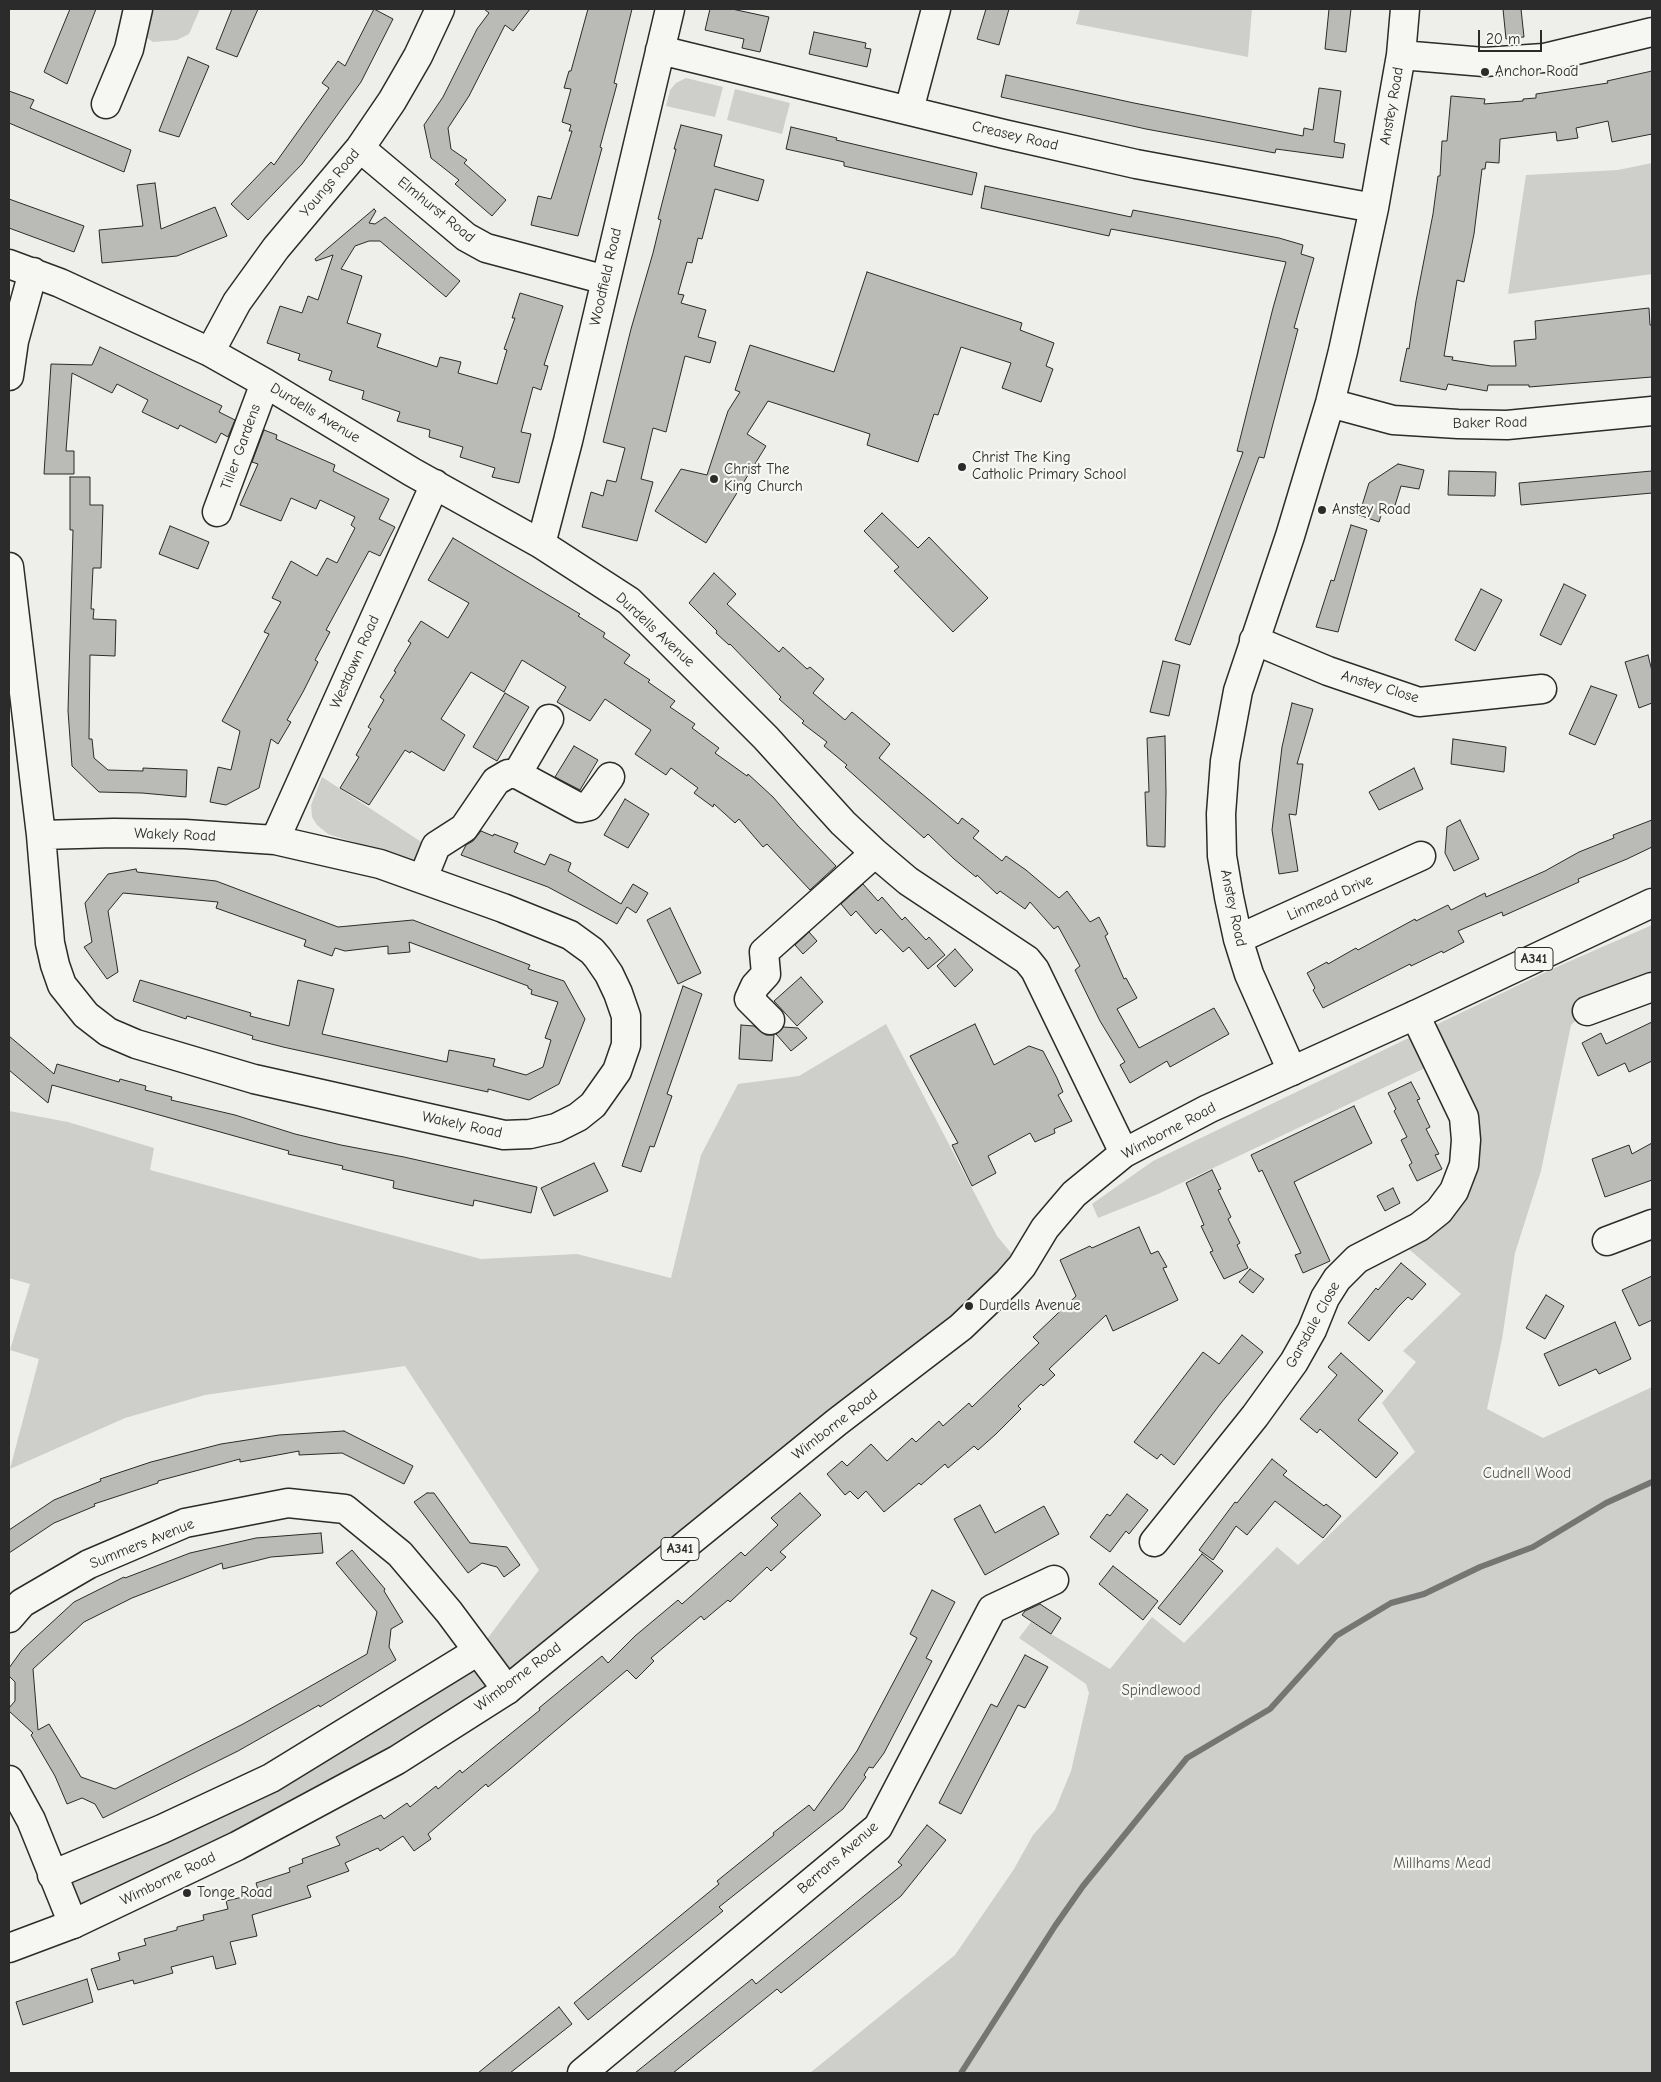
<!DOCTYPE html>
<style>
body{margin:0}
#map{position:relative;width:1661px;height:2082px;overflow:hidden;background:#eeeeea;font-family:"Comic Neue",sans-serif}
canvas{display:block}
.frame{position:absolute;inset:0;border:10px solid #2b2b2b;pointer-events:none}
.scale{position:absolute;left:1478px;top:30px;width:64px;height:22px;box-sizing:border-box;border:2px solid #2b2b2b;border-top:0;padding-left:6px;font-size:15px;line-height:18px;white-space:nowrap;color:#2b2b2b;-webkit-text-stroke:4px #f6f6f2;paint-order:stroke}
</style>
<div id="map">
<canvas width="1661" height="2082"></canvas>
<div class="frame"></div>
<div class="scale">20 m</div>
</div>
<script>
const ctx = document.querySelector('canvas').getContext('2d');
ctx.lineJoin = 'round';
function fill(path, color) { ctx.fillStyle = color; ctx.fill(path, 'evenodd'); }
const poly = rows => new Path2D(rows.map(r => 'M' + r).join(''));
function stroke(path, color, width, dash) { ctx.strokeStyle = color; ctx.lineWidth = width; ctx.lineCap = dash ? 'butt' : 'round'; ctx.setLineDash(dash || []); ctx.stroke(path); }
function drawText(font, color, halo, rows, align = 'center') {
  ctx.font = font + ' "Comic Neue",sans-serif'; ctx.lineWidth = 4.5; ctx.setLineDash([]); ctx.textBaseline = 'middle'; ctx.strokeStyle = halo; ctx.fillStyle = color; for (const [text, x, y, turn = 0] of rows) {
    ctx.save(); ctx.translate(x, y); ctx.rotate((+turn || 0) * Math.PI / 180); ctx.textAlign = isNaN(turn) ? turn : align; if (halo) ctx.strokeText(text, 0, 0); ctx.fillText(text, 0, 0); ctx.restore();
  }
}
fill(poly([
 [151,9,200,9,189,34,177,40,153,42,146,37],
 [1080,9,1252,9,1248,57,1076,24],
 [686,78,723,87,715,117,666,106,670,90,676,83],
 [735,89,790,103,782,134,727,120],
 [1652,163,1652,274,1508,294,1526,175,1618,170],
 [322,777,426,845,418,863,328,834,317,825,312,817,311,805],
 [1652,925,1652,987,1587,1011,1571,1025,1541,1171,1515,1253,1502,1339,1487,1409,1543,1438,1652,1387,1652,2073,810,2073,955,1955,1014,1869,1033,1835,1055,1810,1071,1771,1089,1693,1086,1684,1019,1638,1031,1622,1110,1669,1152,1617,1184,1643,1277,1547,1298,1565,1415,1452,1382,1403,1416,1362,1403,1351,1461,1294,1396,1238,1464,1165,1438,1062,1158,1194,1098,1218,1092,1204,1153,1161,1550,970],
 [886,1024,997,1236,1022,1266,507,1690,73,1924,52,1875,162,1829,478,1651,539,1570,405,1366,205,1395,125,1418,10,1469,39,1359,10,1350,30,1284,9,1278,9,1111,68,1122,154,1148,150,1170,481,1259,577,1254,671,1278,701,1155,738,1084,799,1076]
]), '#cececa');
stroke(poly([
 [961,2073,1055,1926,1083,1886,1187,1758,1270,1709,1336,1636,1391,1603,1424,1594,1480,1567,1533,1547,1606,1503,1652,1482]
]), '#757573', 6);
const building = poly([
 [70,9,96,9,67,84,44,72,70,9],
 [232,9,258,9,237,57,216,49,232,9],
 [374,9,393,19,361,82,302,164,248,220,231,204,271,162,274,165,329,88,322,83,338,61,345,66,374,9],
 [484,9,530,9,513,31,505,25,469,96,448,128,451,149,467,160,464,163,506,200,492,216,455,184,459,180,431,158,424,125,443,97,477,29,489,13,484,9],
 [588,9,632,9,614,83,617,84,600,147,602,148,578,236,531,225,538,196,551,199,572,131,569,131,571,125,562,122,571,89,564,88,569,71,571,71,588,9],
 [710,9,732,9,769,17,760,52,742,48,744,39,705,30,710,9],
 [986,9,1009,9,999,45,977,39,986,9],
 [1329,9,1351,9,1346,52,1325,49,1329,9],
 [1503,9,1521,9,1524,37,1506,39,1503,9],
 [814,32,866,43,865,48,871,49,867,67,809,54,814,32],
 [188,57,209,66,179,137,159,131,188,57],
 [1652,71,1652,134,1612,142,1608,121,1576,128,1578,138,1557,141,1556,132,1500,139,1499,163,1486,162,1485,169,1482,169,1474,234,1464,282,1457,280,1444,356,1453,357,1452,360,1491,366,1516,366,1514,341,1536,339,1535,321,1649,308,1650,325,1652,325,1652,377,1529,387,1529,385,1488,385,1487,391,1448,384,1446,390,1400,381,1407,348,1409,349,1416,301,1433,214,1438,176,1440,176,1442,141,1447,141,1451,96,1485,99,1484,104,1523,101,1523,99,1536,98,1536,94,1608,83,1607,81,1652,71],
 [1006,75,1134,103,1303,136,1304,128,1313,130,1319,88,1341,91,1334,142,1345,144,1343,158,1276,149,1275,153,1146,129,1001,97,1006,75],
 [9,91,34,100,30,108,131,150,124,172,9,123,9,91],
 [681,125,722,135,714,166,764,180,758,201,715,189,702,239,698,238,692,263,687,262,678,294,684,295,681,303,706,310,698,337,716,342,710,363,685,356,666,432,653,428,641,479,653,482,637,541,582,527,591,492,603,496,607,480,616,482,625,448,603,442,631,329,653,253,661,220,658,219,676,149,674,149,681,125],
 [791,127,837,138,836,140,977,173,972,195,844,166,844,162,786,149,791,127],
 [155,183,161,229,215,207,227,236,177,256,102,263,99,230,143,226,137,185,155,183],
 [985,186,1131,217,1133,210,1279,238,1303,245,1301,254,1314,258,1294,328,1298,329,1264,458,1259,457,1190,645,1175,640,1243,452,1237,451,1273,308,1286,262,1111,229,1109,236,981,208,985,186],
 [9,199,84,226,74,252,9,228,9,199],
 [374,209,376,211,369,223,375,224,385,217,460,281,446,297,380,241,369,241,355,246,341,269,362,276,347,323,381,334,377,347,437,367,440,357,461,362,458,373,497,384,507,350,504,349,515,318,512,318,520,293,563,306,544,365,548,366,541,390,533,387,521,432,531,434,519,483,492,477,495,468,460,457,463,447,429,437,430,430,397,421,400,412,362,399,364,391,329,380,332,371,298,360,300,354,267,343,280,306,302,313,308,296,318,300,333,255,316,261,315,259,374,209],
 [867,272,1022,323,1020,330,1054,343,1046,366,1053,369,1041,402,1002,388,1011,363,961,347,938,415,934,414,918,462,867,445,870,434,768,401,747,434,766,446,706,543,655,511,681,469,707,475,728,411,740,392,735,390,750,345,834,372,867,272],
 [100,347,222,406,219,412,235,420,228,437,221,433,216,443,180,425,178,429,142,412,148,400,117,384,112,393,72,373,66,451,74,451,74,474,44,474,51,364,92,365,100,347],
 [264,430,277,435,276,439,335,465,333,471,389,499,379,519,395,527,380,556,369,551,326,630,330,632,315,660,318,662,303,692,287,720,291,722,278,744,271,739,259,788,226,805,210,802,218,767,231,770,240,731,222,721,269,634,264,632,281,602,272,598,291,561,317,576,327,558,337,563,355,528,351,525,355,517,320,500,316,509,291,498,281,521,240,505,258,464,252,462,264,430],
 [1398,464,1424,470,1419,489,1401,486,1392,515,1382,512,1379,522,1359,515,1369,483,1398,464],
 [1449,471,1496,472,1495,496,1448,495,1449,471],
 [1652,471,1652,493,1521,505,1519,483,1652,471],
 [70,477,90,477,90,505,103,505,101,568,93,568,91,609,94,609,93,619,116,620,115,656,90,655,89,739,92,739,94,758,108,770,143,771,143,768,187,770,186,797,142,793,99,792,72,766,68,711,73,530,70,530,70,477],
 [882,513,918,548,929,537,988,598,953,632,894,571,899,567,864,531,882,513],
 [1351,525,1367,530,1338,632,1316,627,1331,580,1334,581,1351,525],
 [170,526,209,542,198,569,159,554,170,526],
 [453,538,580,614,578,616,605,633,603,637,630,655,624,663,650,680,648,682,675,701,670,707,695,724,692,728,719,748,715,753,747,776,748,774,773,797,798,826,836,866,810,890,767,844,763,847,739,819,735,823,714,804,713,807,694,793,698,788,671,768,666,775,635,754,651,730,605,699,590,721,557,702,566,687,522,660,504,692,471,672,441,719,465,735,444,771,411,751,410,753,405,750,369,805,340,788,359,757,356,755,371,729,368,727,384,700,380,697,396,672,394,671,411,643,408,641,421,621,448,638,469,603,428,580,453,538],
 [714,573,736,594,727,604,779,652,783,647,807,669,810,667,824,679,813,693,845,720,852,712,890,744,879,758,958,824,962,818,979,831,973,838,1002,861,1006,856,1026,870,1059,898,1067,891,1090,922,1099,917,1108,934,1105,936,1124,979,1126,978,1137,998,1117,1009,1139,1048,1214,1008,1229,1034,1170,1067,1167,1061,1130,1083,1120,1065,1125,1062,1100,1021,1075,970,1080,966,1058,926,1054,929,1030,902,1025,909,1000,891,997,894,977,875,976,877,954,859,928,834,924,838,845,767,847,765,824,746,827,742,802,723,804,721,779,699,781,697,730,644,729,645,716,633,717,631,689,603,714,573],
 [1564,584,1586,595,1561,645,1540,635,1564,584],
 [1481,589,1502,600,1475,651,1455,640,1481,589],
 [1648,655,1652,671,1652,703,1639,708,1625,662,1648,655],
 [1163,661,1180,665,1169,716,1150,712,1163,661],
 [1591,686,1617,695,1595,745,1569,734,1591,686],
 [505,693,529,707,497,761,473,747,505,693],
 [1292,703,1313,709,1297,764,1303,764,1296,815,1289,814,1298,871,1279,874,1272,830,1282,747,1292,703],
 [1165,736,1166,792,1165,847,1147,846,1145,792,1149,792,1147,738,1165,736],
 [1453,739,1506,747,1504,772,1451,764,1453,739],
 [574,746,598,760,580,790,555,777,574,746],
 [1414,768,1423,789,1379,810,1369,792,1414,768],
 [625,799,649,814,628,848,604,835,625,799],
 [1460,820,1479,859,1454,871,1445,853,1447,827,1460,820],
 [1652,820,1652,847,1627,859,1578,879,1579,882,1550,895,1503,916,1502,912,1458,931,1464,942,1443,953,1442,951,1411,966,1410,964,1323,1008,1313,990,1315,988,1307,973,1327,962,1328,964,1356,948,1358,950,1415,919,1416,921,1448,905,1451,910,1485,893,1486,897,1545,871,1579,852,1614,838,1613,835,1652,820],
 [481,831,493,836,494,834,518,843,514,852,545,865,550,854,571,863,568,871,621,904,633,884,648,893,636,913,627,907,617,924,548,887,461,855,466,845,473,841,481,831],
 [136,869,137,872,216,881,338,927,413,920,530,965,528,969,564,981,585,1019,559,1084,529,1100,488,1089,488,1092,283,1047,252,1039,253,1036,187,1016,186,1019,133,1001,140,980,251,1013,250,1016,289,1026,298,980,334,989,322,1034,447,1062,449,1050,495,1059,493,1066,526,1075,543,1067,551,1040,545,1038,558,1002,531,994,532,990,528,988,528,986,409,942,410,952,388,954,388,946,345,951,335,948,332,956,304,946,306,940,216,908,218,902,123,893,108,911,118,972,107,979,84,947,92,942,85,903,108,874,136,869],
 [863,884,878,901,882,897,902,920,905,917,926,940,929,937,945,955,928,969,909,947,903,952,881,929,876,934,856,911,851,916,841,904,863,884],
 [670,908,701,973,678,984,647,920,670,908],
 [809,932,817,941,803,954,795,945,809,932],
 [955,949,973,970,955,987,937,966,955,949],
 [801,977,823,1002,797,1026,774,1001,801,977],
 [683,986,702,994,667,1094,672,1096,654,1147,650,1146,641,1172,622,1166,683,986],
 [1652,1022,1652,1061,1629,1072,1625,1063,1598,1076,1582,1043,1601,1033,1606,1044,1652,1022],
 [975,1024,994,1065,1029,1046,1043,1051,1057,1078,1063,1092,1058,1095,1072,1121,1054,1129,1055,1133,1035,1142,1030,1133,988,1156,996,1173,972,1186,952,1145,958,1143,910,1056,975,1024],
 [741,1025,754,1026,766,1035,774,1035,772,1061,739,1059,741,1025],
 [783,1027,798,1028,807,1038,791,1051,776,1034,783,1027],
 [9,1036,54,1074,57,1064,119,1082,120,1079,146,1086,145,1090,172,1097,171,1100,235,1115,295,1134,341,1145,404,1157,537,1187,531,1213,474,1200,473,1206,393,1188,394,1181,342,1169,343,1166,288,1154,289,1151,256,1142,52,1085,48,1103,9,1070,9,1036],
 [1411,1082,1420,1099,1417,1100,1430,1127,1426,1129,1439,1154,1435,1155,1442,1169,1417,1181,1409,1165,1412,1163,1401,1140,1407,1137,1394,1111,1396,1109,1388,1093,1411,1082],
 [1354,1106,1372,1143,1294,1182,1330,1261,1303,1273,1295,1255,1301,1253,1262,1170,1259,1172,1251,1155,1354,1106],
 [1652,1143,1652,1180,1605,1197,1592,1159,1629,1145,1632,1154,1652,1143],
 [594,1163,608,1191,554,1216,541,1188,594,1163],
 [1212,1170,1221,1189,1218,1190,1231,1217,1228,1219,1240,1243,1237,1245,1248,1268,1224,1279,1210,1252,1213,1251,1201,1226,1204,1225,1186,1183,1212,1170],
 [1393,1188,1400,1203,1385,1211,1377,1196,1393,1188],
 [1139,1227,1151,1254,1158,1251,1167,1267,1163,1268,1178,1300,1113,1331,1106,1315,1049,1369,1055,1375,1043,1386,1041,1384,1018,1406,1021,1409,996,1434,978,1450,974,1446,948,1468,945,1464,921,1485,919,1483,884,1512,866,1491,858,1499,850,1491,845,1495,827,1474,842,1461,847,1466,871,1444,887,1461,912,1438,916,1442,939,1421,943,1426,969,1403,972,1407,1039,1343,1033,1337,1076,1296,1060,1260,1090,1246,1092,1248,1139,1227],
 [1401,1263,1426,1284,1412,1300,1408,1297,1398,1307,1369,1341,1348,1323,1376,1288,1378,1290,1401,1263],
 [1250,1269,1264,1279,1253,1293,1239,1282,1250,1269],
 [1652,1276,1652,1320,1639,1326,1622,1290,1652,1276],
 [1546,1295,1564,1306,1545,1339,1526,1328,1546,1295],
 [1615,1322,1631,1359,1599,1374,1596,1369,1559,1386,1544,1354,1615,1322],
 [1242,1335,1263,1352,1221,1403,1174,1465,1161,1454,1157,1459,1134,1442,1203,1352,1219,1364,1242,1335],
 [1341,1353,1383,1391,1358,1420,1398,1453,1376,1478,1320,1429,1317,1433,1300,1419,1337,1375,1328,1367,1341,1353],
 [344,1431,413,1466,404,1484,342,1453,299,1455,299,1451,240,1462,240,1459,158,1481,158,1483,94,1504,95,1506,54,1523,9,1553,9,1530,54,1500,101,1481,100,1479,151,1462,221,1444,279,1435,344,1431],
 [1272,1459,1287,1471,1283,1475,1324,1506,1326,1504,1341,1516,1323,1538,1275,1501,1247,1535,1236,1526,1213,1560,1199,1550,1235,1502,1237,1503,1272,1459],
 [427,1493,434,1493,470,1543,507,1547,520,1565,504,1577,497,1567,482,1563,468,1573,414,1502,427,1493],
 [800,1493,821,1515,780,1552,786,1557,771,1571,767,1567,730,1602,728,1600,704,1620,701,1616,651,1658,654,1661,636,1679,627,1670,510,1769,488,1787,486,1784,428,1834,431,1839,414,1851,403,1836,380,1851,378,1848,345,1863,349,1871,307,1886,311,1897,252,1915,257,1936,230,1942,236,1964,216,1969,213,1956,171,1967,173,1973,134,1984,133,1980,98,1990,91,1969,120,1960,118,1953,146,1945,144,1939,177,1930,177,1927,204,1920,203,1915,228,1909,226,1901,259,1893,256,1883,290,1872,289,1868,303,1863,302,1859,340,1845,336,1837,381,1815,384,1819,407,1803,410,1807,436,1786,438,1789,460,1770,462,1773,540,1710,539,1708,602,1656,608,1663,635,1636,678,1600,682,1604,741,1552,745,1556,778,1525,771,1518,800,1493],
 [1127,1494,1148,1510,1129,1534,1126,1531,1110,1552,1090,1537,1107,1514,1110,1516,1127,1494],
 [980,1505,995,1533,1044,1506,1059,1534,985,1575,954,1519,980,1505],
 [321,1533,323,1553,271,1557,223,1569,222,1563,132,1598,84,1622,33,1669,38,1730,49,1724,81,1777,115,1789,243,1724,295,1695,367,1654,377,1612,336,1563,352,1550,385,1589,384,1591,403,1622,391,1629,389,1647,396,1660,320,1707,319,1705,238,1751,103,1818,95,1804,82,1798,67,1804,55,1776,31,1735,33,1733,9,1711,9,1708,15,1701,15,1682,9,1676,9,1668,22,1650,74,1602,124,1577,125,1578,190,1553,256,1538,321,1533],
 [1202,1554,1223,1571,1180,1625,1158,1608,1202,1554],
 [1113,1566,1158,1601,1143,1620,1099,1584,1113,1566],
 [932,1590,955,1602,926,1658,932,1661,884,1753,873,1768,869,1767,864,1775,866,1777,843,1809,719,1907,723,1911,588,2020,574,2003,719,1884,717,1881,774,1835,773,1833,809,1805,814,1811,857,1751,917,1638,910,1634,932,1590],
 [1040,1604,1061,1618,1051,1634,1022,1615,1025,1611,1040,1604],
 [1025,1655,1048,1667,1025,1708,1018,1705,961,1814,939,1803,991,1704,997,1707,1025,1655],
 [927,1825,946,1840,901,1896,781,1993,777,1989,673,2073,635,2073,752,1979,756,1984,902,1865,898,1862,927,1825],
 [87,1979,93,2002,23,2025,16,2002,87,1979],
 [559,2007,572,2024,510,2073,478,2073,559,2007]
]);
fill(building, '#babab7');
stroke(building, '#2b2b2b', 1);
const minor = poly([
 [660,50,1004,134,1136,164,1374,208],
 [1401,55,1484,62,1544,58,1652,32],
 [106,104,129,49,138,9],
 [909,110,936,9],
 [360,148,466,237,486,248,606,280],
 [9,264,60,283,210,352,265,383,412,472,541,544,629,601,766,738,843,823,875,853,908,881,1027,960,1035,970,1124,1153],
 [210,352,237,302,276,248,360,148,392,101,418,56,440,9],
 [9,376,14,341,33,272],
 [1330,403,1393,420,1458,424,1507,425,1652,411],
 [217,512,265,383],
 [541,544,568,441,670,9],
 [9,567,41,835,50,943,55,965,62,985,86,1015,108,1032,136,1044,254,1079,504,1135,530,1134,556,1128,578,1117,593,1105,617,1071,626,1045,626,1016,618,993,609,974,598,958,592,951,570,935,503,908,380,864,275,840,185,834,114,833,41,835],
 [1254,640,1328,671,1419,702,1542,689],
 [517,774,580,808,589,806,610,777],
 [275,840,435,484],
 [423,878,436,846,464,828,496,781,508,774,517,774,549,719],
 [1238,939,1421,856],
 [1587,1011,1652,987],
 [770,1020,749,999,755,986,766,974,764,952,875,853],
 [1292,1071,1249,974,1238,939,1229,897,1222,856,1221,814,1225,761,1238,691,1290,536,1330,403,1343,351,1374,208,1401,55,1405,9],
 [1607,1241,1652,1224],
 [1154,1542,1255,1416,1294,1362,1312,1330,1325,1298,1337,1279,1357,1259,1419,1227,1439,1211,1454,1191,1464,1165,1466,1140,1464,1117,1415,1015],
 [9,1618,22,1603,89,1564,185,1523,288,1503,345,1509,400,1554,449,1612,507,1690],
 [9,1780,31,1820,73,1924],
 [52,1875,162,1829,271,1778,478,1651],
 [582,2073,878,1827,992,1609,1054,1580]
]);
const major = poly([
 [9,1948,73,1924,237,1846,397,1760,507,1690,837,1422,961,1327,1008,1282,1022,1266,1045,1228,1074,1194,1124,1153,1208,1109,1415,1015,1652,903]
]);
stroke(minor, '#2b2b2b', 31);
stroke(major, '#2b2b2b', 31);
stroke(minor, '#f6f6f2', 28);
stroke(major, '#f6f6f2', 28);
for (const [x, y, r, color] of [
 [1485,72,5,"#2b2b2b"],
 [962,467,5,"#2b2b2b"],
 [714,479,5,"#2b2b2b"],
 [1322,510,5,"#2b2b2b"],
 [969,1306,5,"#2b2b2b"],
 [187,1893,5,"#2b2b2b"]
]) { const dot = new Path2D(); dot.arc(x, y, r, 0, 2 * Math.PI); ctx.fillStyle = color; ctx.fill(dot); stroke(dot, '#f6f6f2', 2); }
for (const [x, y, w] of [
 [1534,959,38],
 [680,1549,38]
]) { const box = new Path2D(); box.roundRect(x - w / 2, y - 11.5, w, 23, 4); ctx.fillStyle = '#f6f6f2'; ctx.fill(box); stroke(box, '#2b2b2b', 1); }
drawText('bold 14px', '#2b2b2b', null, [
 ["A341",1534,959],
 ["A341",680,1549]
]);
drawText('15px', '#2b2b2b', '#f6f6f2', [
 ["Anchor Road",1495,72],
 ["Christ The King",972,458],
 ["Catholic Primary School",972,475],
 ["Christ The",724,470],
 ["King Church",724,487],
 ["Anstey Road",1332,510],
 ["Durdells Avenue",979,1306],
 ["Tonge Road",197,1893]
], 'left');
drawText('15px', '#2b2b2b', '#f6f6f2', [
 ["Anstey Road",1392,106,-80],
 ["Creasey Road",1015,136,13],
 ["Youngs Road",330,183,-50],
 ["Elmhurst Road",436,210,39],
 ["Woodfield Road",606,277,-77],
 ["Durdells Avenue",315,413,31],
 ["Baker Road",1490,423,-1],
 ["Tiller Gardens",241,447,-70],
 ["Durdells Avenue",655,630,43],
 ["Westdown Road",355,662,-66],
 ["Anstey Close",1380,687,17],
 ["Wakely Road",175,835,2],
 ["Linmead Drive",1330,898,-24],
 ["Anstey Road",1233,908,78],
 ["Wakely Road",462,1125,12],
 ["Wimborne Road",1169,1131,-28],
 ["Garsdale Close",1313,1325,-61],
 ["Wimborne Road",835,1425,-38],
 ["Summers Avenue",142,1544,-22],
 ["Wimborne Road",518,1677,-37],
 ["Berrans Avenue",838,1858,-41],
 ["Wimborne Road",168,1879,-26]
]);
drawText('15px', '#545453', '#f6f6f2', [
 ["Cudnell Wood",1527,1474],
 ["Spindlewood",1161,1691],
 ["Millhams Mead",1442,1864]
]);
</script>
